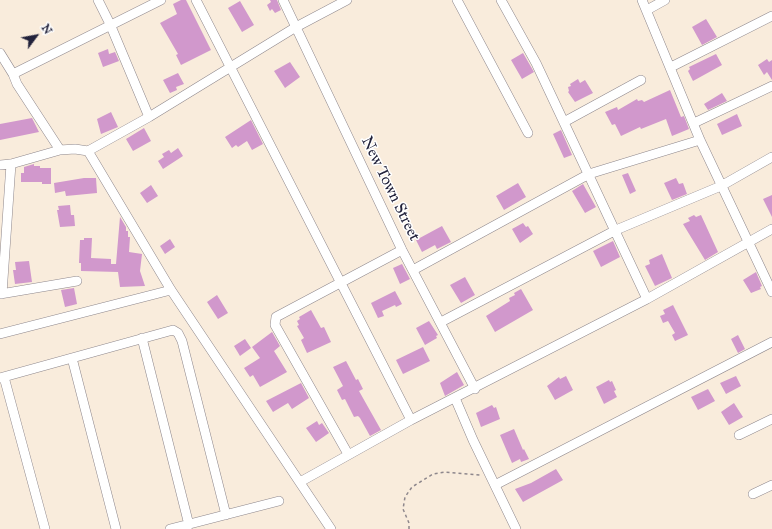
<!DOCTYPE html>
<style>
body{margin:0}
#map{position:relative;width:772px;height:529px;overflow:hidden;background:#f9ecdc;font-family:"IM FELL Great Primer",serif}
canvas{display:block}
.north{position:absolute;left:16px;top:16px;width:40px;height:40px;-webkit-text-stroke:3px #fff;paint-order:stroke;rotate:58deg;font-size:11px;font-weight:700;line-height:16px;text-align:center;color:#22223b}
.north::after{content:'';display:block;margin:auto;width:14px;height:18px;background:#22223b;clip-path:polygon(50% 0,100% 100%,50% 72%,0 100%)}
</style>
<div id="map">
<canvas width="772" height="529"></canvas>
<div class="north">N</div>
</div>
<script>
const ctx = document.querySelector('canvas').getContext('2d');
ctx.lineJoin = 'round';
function fill(path, color) { ctx.fillStyle = color; ctx.fill(path, 'evenodd'); }
const poly = rows => new Path2D(rows.map(r => 'M' + r).join(''));
function stroke(path, color, width, dash) { ctx.strokeStyle = color; ctx.lineWidth = width; ctx.lineCap = dash ? 'butt' : 'round'; ctx.setLineDash(dash || []); ctx.stroke(path); }
function drawText(font, color, halo, rows, align = 'center') {
  ctx.font = font + ' "IM FELL Great Primer",serif'; ctx.lineWidth = 3; ctx.setLineDash([]); ctx.textBaseline = 'middle'; ctx.strokeStyle = halo; ctx.fillStyle = color; for (const [text, x, y, turn = 0] of rows) {
    ctx.save(); ctx.translate(x, y); ctx.rotate((+turn || 0) * Math.PI / 180); ctx.textAlign = isNaN(turn) ? turn : align; if (halo) ctx.strokeText(text, 0, 0); ctx.fillText(text, 0, 0); ctx.restore();
  }
}
fill(poly([
 [181,0,186,0,211,50,181,65,176,55,178,54,160,23,177,14,173,4],
 [270,0,277,0,281,10,275,13,272,9,270,11,267,5,271,2],
 [240,1,254,25,242,32,228,8],
 [706,19,717,37,702,45,692,27],
 [108,49,109,54,115,52,119,61,103,67,98,53],
 [523,53,534,72,522,79,511,60],
 [716,54,722,65,693,81,688,71,690,69,689,67],
 [767,59,769,62,772,60,772,80,767,72,764,75,758,65],
 [290,62,300,77,285,88,274,71],
 [178,73,184,84,176,87,177,90,170,93,163,80],
 [578,79,580,83,585,80,593,93,575,102,568,92,569,91,568,87,571,86,570,84],
 [670,90,681,117,684,116,689,129,672,136,666,119,641,129,640,127,621,136,615,124,612,125,605,112,617,107,618,110,637,99,638,101,642,100,644,102],
 [722,93,727,101,708,110,704,104],
 [111,112,118,127,101,134,97,119],
 [737,114,742,126,722,135,717,124],
 [32,118,39,132,0,140,0,124],
 [251,120,263,144,252,150,247,141,238,147,236,145,232,148,225,137],
 [144,128,151,141,133,151,126,139],
 [561,130,572,155,564,158,553,134],
 [178,148,183,156,163,169,158,161,164,157,162,154,169,150,171,153],
 [34,164,34,166,40,166,40,168,51,168,51,184,42,184,42,182,21,182,21,173,24,173,24,167],
 [628,173,636,191,630,194,622,175],
 [84,178,96,178,97,193,66,196,65,191,55,193,54,183],
 [676,178,679,184,683,183,687,194,672,200,664,183],
 [518,183,526,197,504,210,496,196],
 [583,184,596,207,585,213,572,191],
 [151,185,158,196,147,203,140,193],
 [772,195,772,217,763,199],
 [70,205,71,215,74,215,75,226,60,227,57,210,59,210,58,206],
 [694,215,696,217,701,215,718,252,705,260,683,224,690,221,688,218],
 [120,217,126,227,126,231,128,231,128,237,130,237,129,252,142,254,140,271,145,286,120,287,118,272,81,271,81,263,79,263,80,240,84,240,84,238,92,238,91,258,111,259,111,264,116,264],
 [523,223,526,227,528,226,533,234,520,243,512,229],
 [442,226,451,242,437,249,435,245,422,252,416,240],
 [170,239,175,247,165,254,160,246],
 [613,241,620,257,601,267,593,251],
 [662,254,672,278,655,286,645,266,650,264,649,260],
 [29,261,32,282,15,284,13,270,16,270,15,262],
 [402,264,410,279,400,284,393,268],
 [756,272,762,286,760,287,761,289,751,293,743,280],
 [465,277,475,295,461,303,450,285],
 [74,288,77,304,65,307,61,290],
 [521,289,533,310,495,332,486,316,510,301,509,298,515,295,514,293],
 [395,291,402,304,396,307,395,305,382,311,384,316,378,318,371,303],
 [217,295,228,313,218,319,207,302],
 [673,305,688,335,675,341,672,335,675,333,668,321,663,323,660,316,665,314,663,310],
 [311,310,321,328,324,327,331,342,307,353,301,340,304,338,297,326,299,325,297,321,300,319,299,317],
 [429,321,438,335,436,336,437,338,425,345,416,328],
 [272,332,280,346,274,351,287,372,260,387,253,375,250,377,244,368,260,358,252,347],
 [738,335,745,349,738,353,731,339],
 [245,339,251,348,240,356,234,346],
 [423,347,430,361,403,374,396,360],
 [346,361,356,380,358,379,363,389,359,391,381,430,370,436,360,418,358,416,354,417,345,399,342,400,337,390,343,386,333,367],
 [457,372,464,385,445,396,440,383],
 [566,376,573,390,555,400,547,386,559,377,560,379],
 [736,376,741,386,726,394,720,383],
 [609,380,610,382,612,381,616,390,614,391,617,397,604,404,596,387],
 [301,383,309,398,292,409,288,403,273,412,266,401],
 [708,389,715,401,698,410,691,397],
 [734,403,743,417,729,425,721,412],
 [492,405,494,408,496,407,500,419,481,427,476,413],
 [317,421,319,425,322,423,329,433,316,442,306,428],
 [514,429,523,450,524,449,529,459,521,462,520,459,512,463,500,435],
 [556,469,563,480,523,502,515,489,531,483]
]), '#d198cc');
const minor = poly([
 [98,0,110,24,149,117],
 [196,0,411,420],
 [283,0,402,250,475,389],
 [457,0,528,133],
 [501,0,536,63,647,299],
 [642,0,700,140,772,292],
 [647,10,665,0],
 [0,53,13,74,17,84,60,150],
 [671,67,772,16],
 [13,74,161,0],
 [564,122,641,80],
 [694,123,772,86],
 [88,151,171,290,331,529],
 [0,165,11,164,60,150,75,149,88,151,149,117,296,27,347,0],
 [413,270,589,174,700,140],
 [0,294,77,281],
 [2,294,11,164],
 [441,322,616,230,721,186,772,157],
 [0,334,171,290],
 [142,338,189,525],
 [72,358,116,529],
 [4,377,45,529],
 [0,378,173,330,178,333,182,341,226,515],
 [455,398,473,440,516,529],
 [739,435,772,419],
 [348,454,275,325,276,317,402,250],
 [300,482,411,420,647,299,772,229],
 [495,485,772,342],
 [753,494,772,485],
 [170,529,279,501]
]);
stroke(minor, '#8e878c', 10);
stroke(poly([
 [409,529,409,523,403,509,405,497,412,487,433,474,445,472,480,475]
]), '#8e878c', 1.5, [3, 3]);
stroke(minor, '#fff', 9);
drawText('16px', '#22223b', '#fff', [
 ["New Town Street",390,189,64]
]);
</script>
